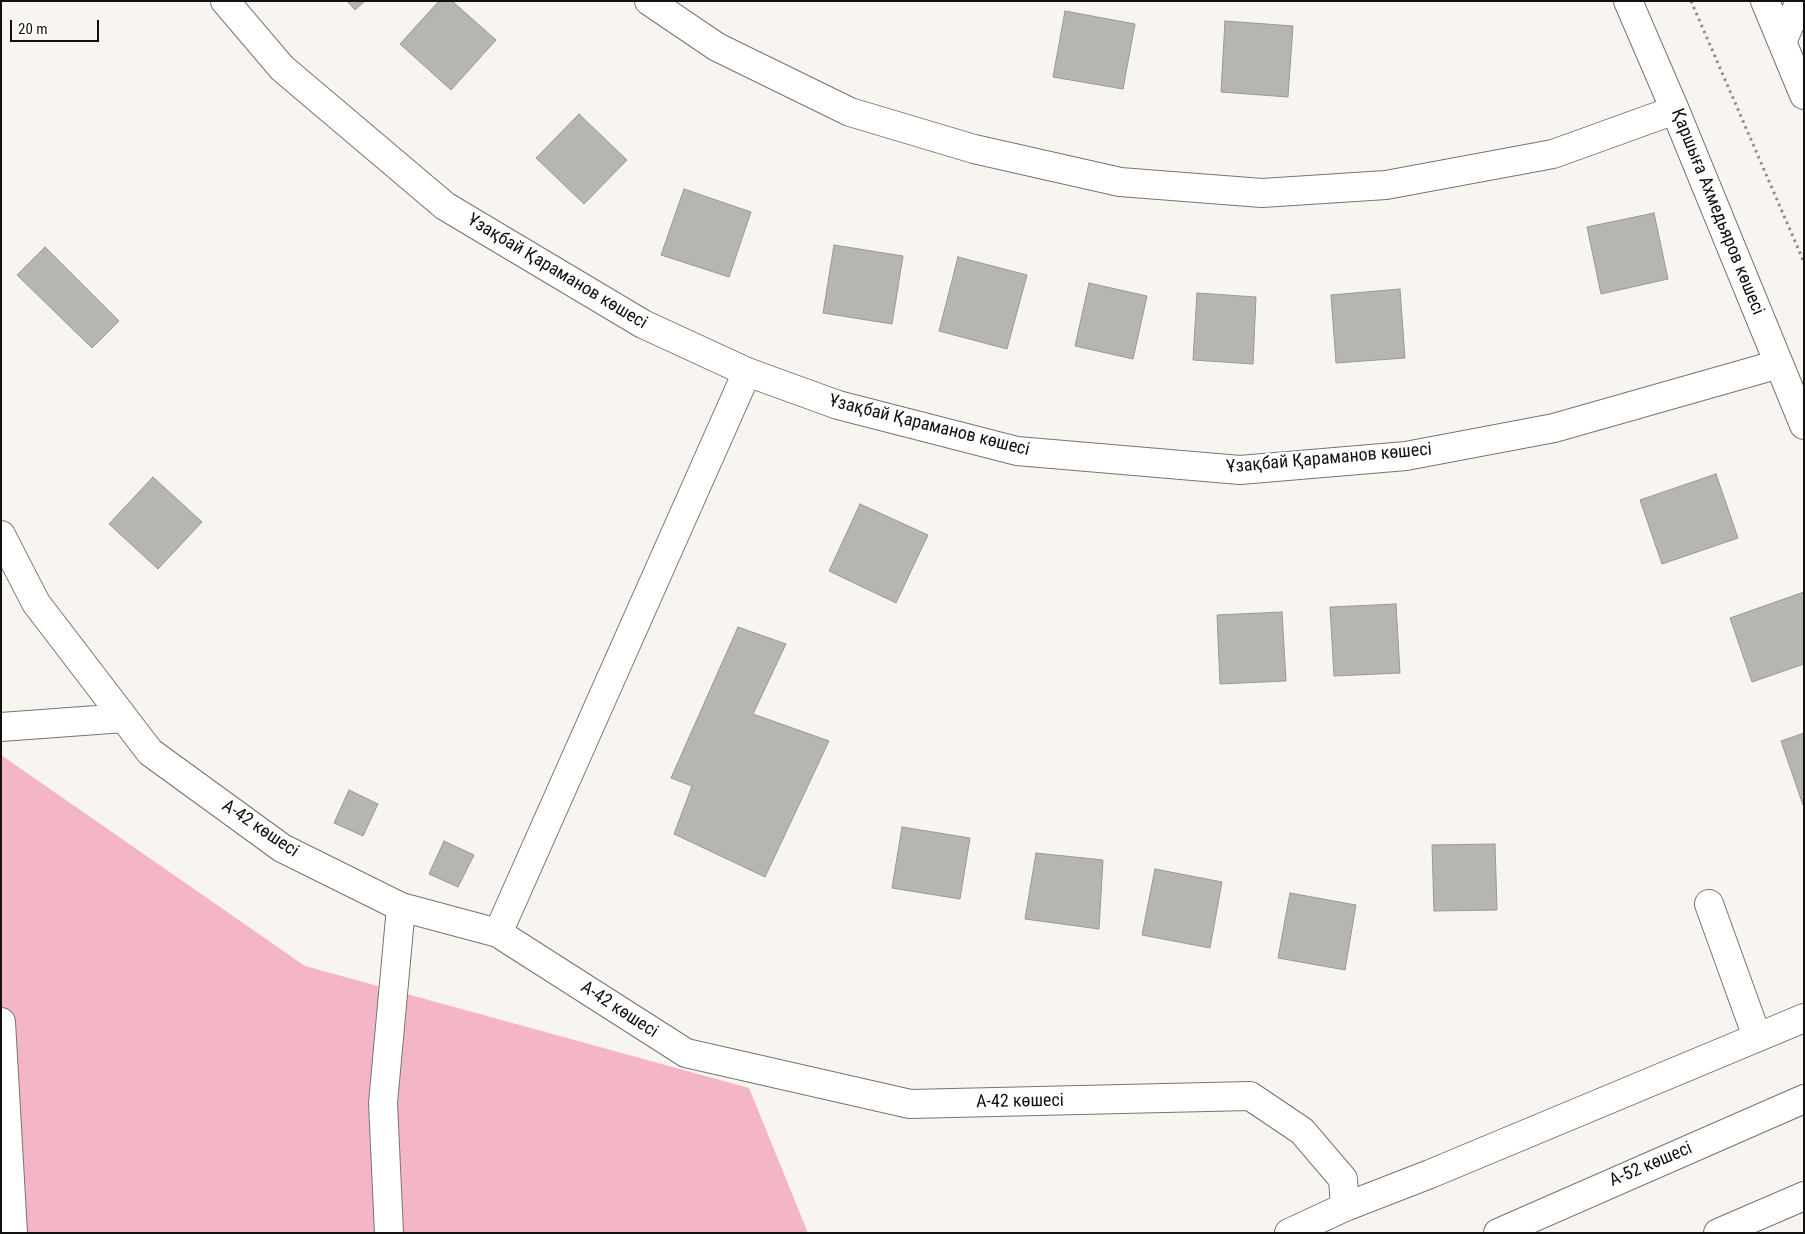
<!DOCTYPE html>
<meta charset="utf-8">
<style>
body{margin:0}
#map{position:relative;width:1805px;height:1234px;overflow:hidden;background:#f8f5f1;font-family:"Roboto Condensed",sans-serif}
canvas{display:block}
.frame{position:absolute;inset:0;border:2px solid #121110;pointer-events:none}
.scale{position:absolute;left:10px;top:20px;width:89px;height:22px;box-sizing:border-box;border:2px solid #121110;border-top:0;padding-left:6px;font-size:15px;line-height:18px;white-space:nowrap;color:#121110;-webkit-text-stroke:4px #fff;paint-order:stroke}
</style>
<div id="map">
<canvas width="1805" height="1234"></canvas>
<div class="frame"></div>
<div class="scale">20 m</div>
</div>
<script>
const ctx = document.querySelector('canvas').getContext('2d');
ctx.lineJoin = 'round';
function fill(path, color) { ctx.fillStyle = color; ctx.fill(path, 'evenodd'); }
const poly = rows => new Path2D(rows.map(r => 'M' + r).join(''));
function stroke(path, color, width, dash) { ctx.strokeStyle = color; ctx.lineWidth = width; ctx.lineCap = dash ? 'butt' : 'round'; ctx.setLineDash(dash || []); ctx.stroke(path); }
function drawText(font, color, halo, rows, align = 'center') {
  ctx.font = font + ' "Roboto Condensed",sans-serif'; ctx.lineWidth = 5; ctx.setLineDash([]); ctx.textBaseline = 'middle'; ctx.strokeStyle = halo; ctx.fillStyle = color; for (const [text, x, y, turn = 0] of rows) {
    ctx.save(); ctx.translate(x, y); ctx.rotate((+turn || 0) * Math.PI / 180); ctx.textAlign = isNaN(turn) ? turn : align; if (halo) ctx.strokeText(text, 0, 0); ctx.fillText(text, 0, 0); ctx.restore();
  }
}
fill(poly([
 [1,755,305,966,749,1088,808,1233,1,1233]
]), '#f4b6c7');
const building = poly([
 [347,1,365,1,355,10,347,1],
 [439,1,452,1,496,40,451,90,400,44,439,1],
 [1065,11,1135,24,1123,89,1053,77,1065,11],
 [1225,21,1293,26,1288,97,1221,92,1225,21],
 [579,114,627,160,584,204,536,158,579,114],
 [684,189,751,212,729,277,661,255,684,189],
 [1654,213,1668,279,1601,294,1587,227,1654,213],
 [834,245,903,256,892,324,823,313,834,245],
 [45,247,119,321,92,348,17,275,45,247],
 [958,257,1027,275,1007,349,939,331,958,257],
 [1089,283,1147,296,1133,359,1075,346,1089,283],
 [1400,289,1405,358,1336,363,1331,295,1400,289],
 [1197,293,1256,297,1253,364,1193,360,1197,293],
 [1716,474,1738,538,1662,564,1640,500,1716,474],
 [153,477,202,522,158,569,109,524,153,477],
 [860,504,928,535,896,603,829,571,860,504],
 [1804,592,1804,664,1752,682,1730,618,1804,592],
 [1396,604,1400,673,1334,676,1330,607,1396,604],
 [1282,612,1286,681,1220,684,1217,615,1282,612],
 [738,627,786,644,753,714,829,741,765,877,674,834,692,786,671,778,738,627],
 [1804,733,1804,805,1803,805,1781,741,1804,733],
 [349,790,378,804,363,836,334,823,349,790],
 [902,827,970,838,960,899,892,888,902,827],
 [444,841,474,855,458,887,429,874,444,841],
 [1495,844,1497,910,1434,911,1432,845,1495,844],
 [1036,853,1103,860,1099,929,1025,919,1036,853],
 [1155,869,1222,882,1210,948,1142,935,1155,869],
 [1290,893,1356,905,1345,970,1278,958,1290,893]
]);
fill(building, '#b6b6b1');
stroke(building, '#999894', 1);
const minor = poly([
 [225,1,282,68,445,206,643,324,747,372,838,405,1017,451,1240,470,1406,456,1554,428,1779,364],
 [649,1,717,47,850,112,974,149,1120,182,1262,193,1386,185,1553,154,1675,110],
 [1628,1,1675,110,1804,425],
 [1765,1,1804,95],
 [1782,42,1800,1],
 [1,535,36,603,150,752,282,848,401,907,498,933,686,1053,910,1104,1250,1096,1302,1131,1343,1179,1345,1207],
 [1,727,124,718],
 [1709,904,1757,1037],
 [498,933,747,372],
 [1,1022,13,1233],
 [389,1233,383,1103,401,907],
 [1289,1233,1345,1207,1430,1174,1804,1018]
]);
const major = poly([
 [1498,1233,1804,1099],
 [1718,1233,1804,1196]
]);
stroke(minor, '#777471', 30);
stroke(major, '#777471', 30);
stroke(poly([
 [1691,1,1804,262]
]), '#8f8d8b', 3, [2.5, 4]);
stroke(minor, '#fff', 28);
stroke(major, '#fff', 28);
drawText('18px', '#121110', '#fff', [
 ["Қаршыға Ахмедьяров көшесі",1717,212,68],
 ["Ұзақбай Қараманов көшесі",557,272,31],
 ["Ұзақбай Қараманов көшесі",929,426,14],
 ["Ұзақбай Қараманов көшесі",1329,459,-5],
 ["А-42 көшесі",260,829,34],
 ["А-42 көшесі",619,1010,33],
 ["А-42 көшесі",1020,1102,-1],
 ["А-52 көшесі",1651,1165,-23]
]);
</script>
